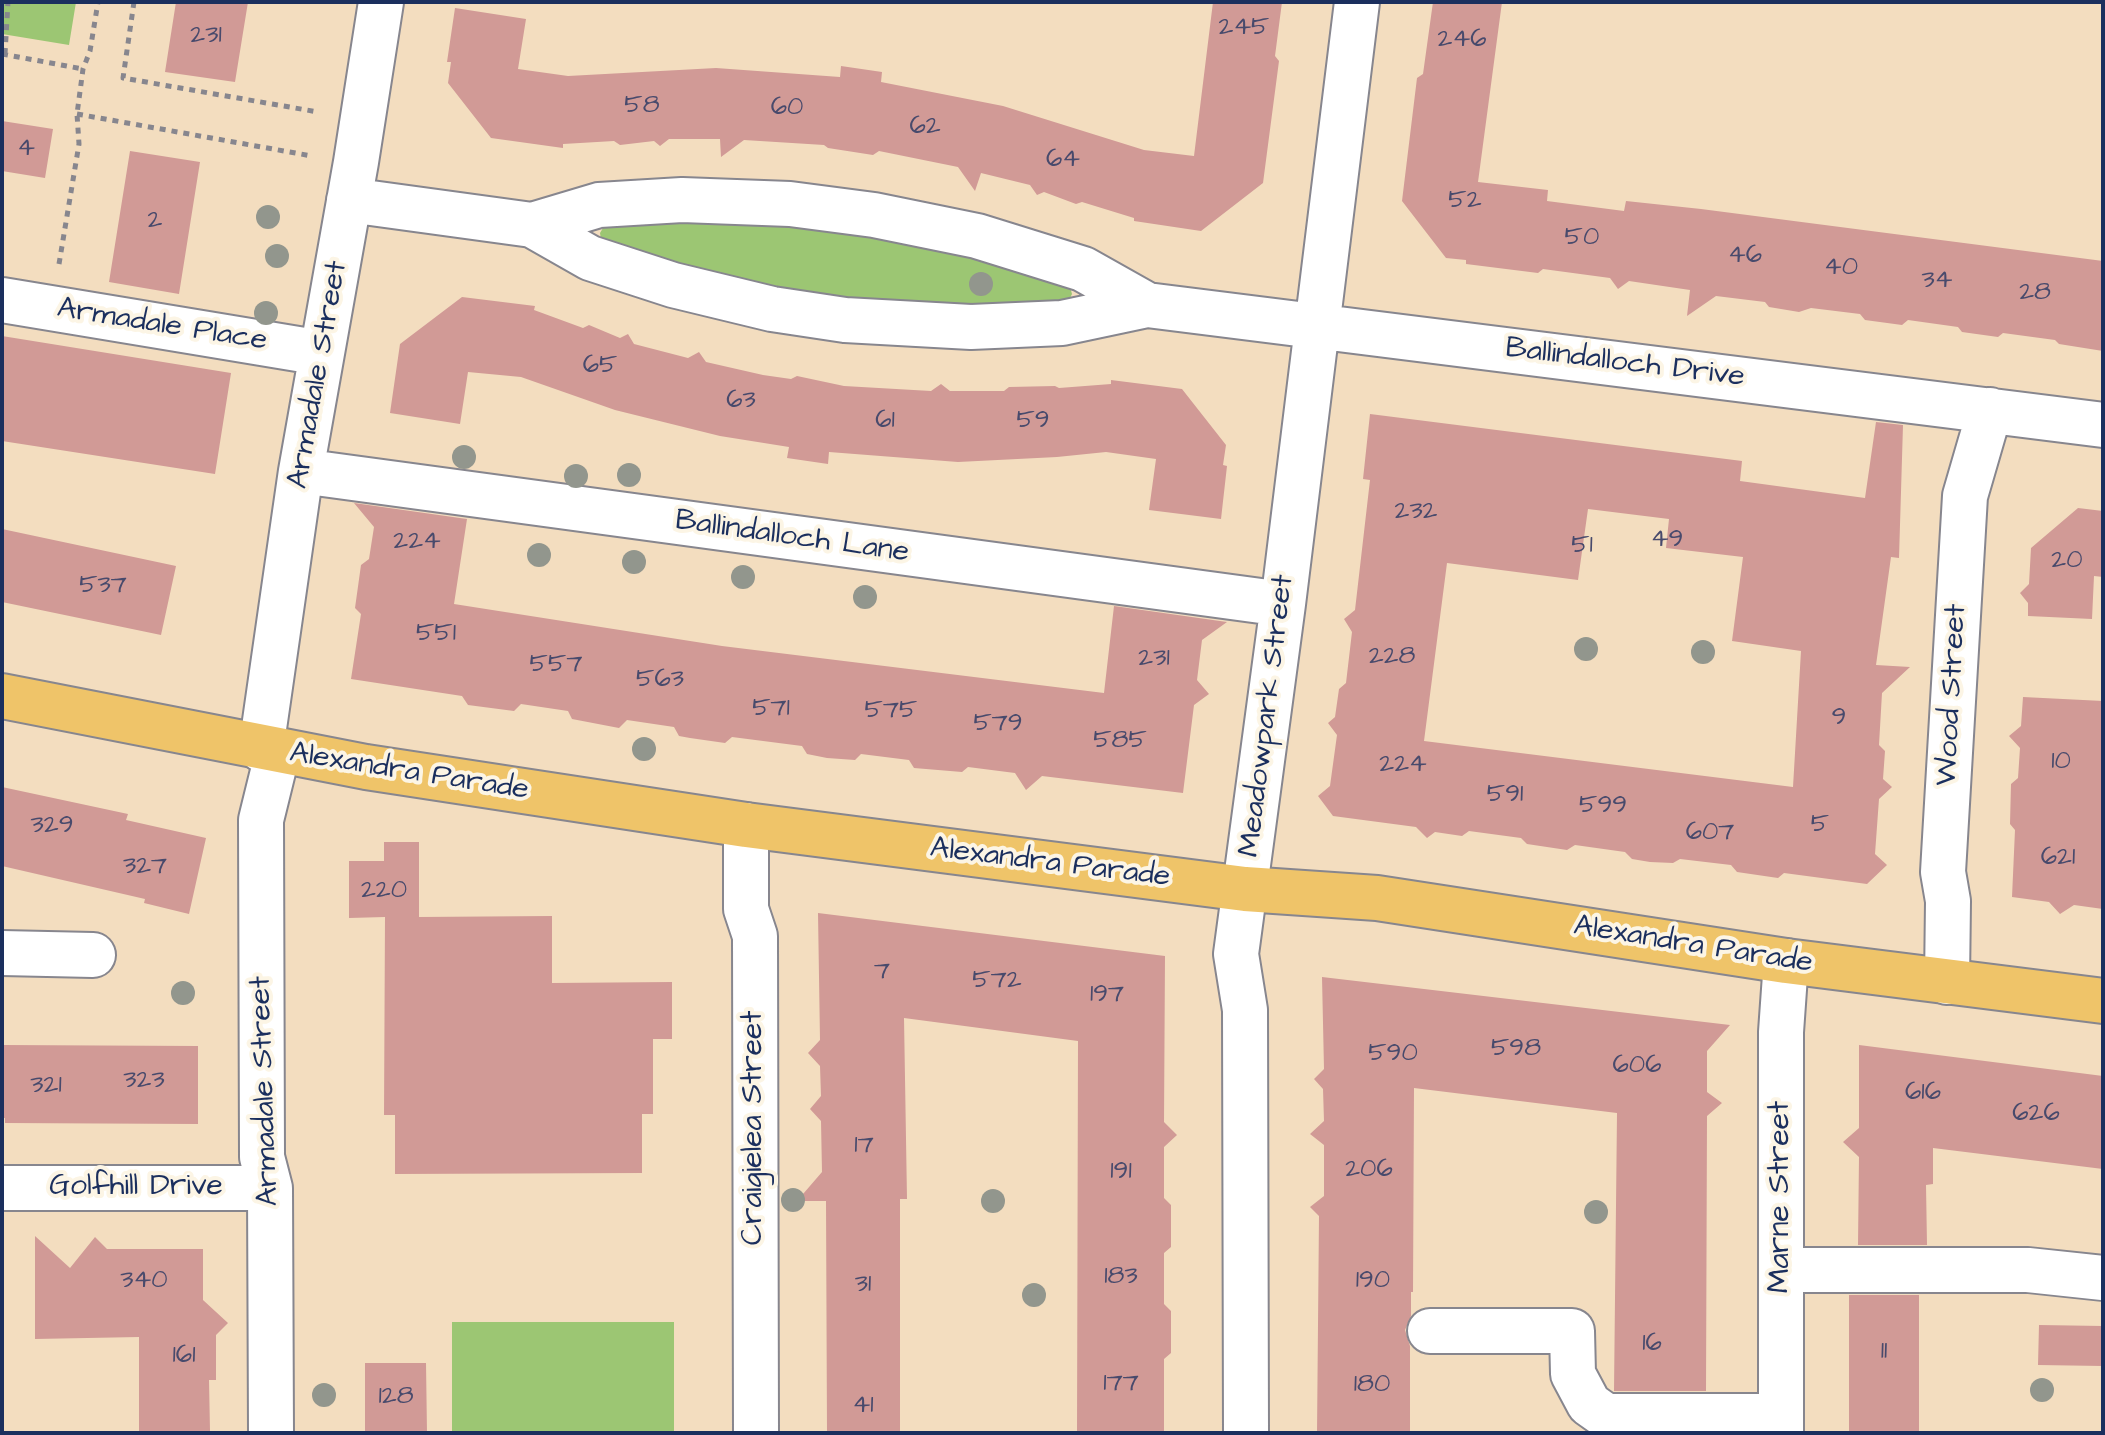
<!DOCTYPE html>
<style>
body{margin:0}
#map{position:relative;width:2105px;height:1435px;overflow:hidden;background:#f3ddbf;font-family:"Architects Daughter",sans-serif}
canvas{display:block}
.frame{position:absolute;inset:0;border:4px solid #1b2f5e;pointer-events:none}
</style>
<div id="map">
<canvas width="2105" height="1435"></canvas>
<div class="frame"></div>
</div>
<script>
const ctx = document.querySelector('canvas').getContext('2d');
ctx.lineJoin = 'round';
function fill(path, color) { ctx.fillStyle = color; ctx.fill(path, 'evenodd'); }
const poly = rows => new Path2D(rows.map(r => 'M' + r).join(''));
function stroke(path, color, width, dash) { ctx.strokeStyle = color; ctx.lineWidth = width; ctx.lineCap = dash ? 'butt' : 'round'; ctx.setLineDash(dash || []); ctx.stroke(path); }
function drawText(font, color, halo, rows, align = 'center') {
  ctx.font = font + ' "Architects Daughter",sans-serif'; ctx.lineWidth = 8; ctx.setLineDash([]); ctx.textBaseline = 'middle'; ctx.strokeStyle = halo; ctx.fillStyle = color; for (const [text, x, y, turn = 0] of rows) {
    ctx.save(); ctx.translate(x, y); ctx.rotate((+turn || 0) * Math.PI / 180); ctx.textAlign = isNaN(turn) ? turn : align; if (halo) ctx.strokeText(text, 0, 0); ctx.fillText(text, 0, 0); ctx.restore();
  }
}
fill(poly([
 [2,2,76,2,69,45,2,34],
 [687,222,764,223,840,231,916,243,991,261,1070,287,1072,294,1069,300,1063,303,985,307,908,304,831,296,755,284,680,265,601,239,600,233,603,228,609,226],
 [452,1322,674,1322,674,1433,452,1433]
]), '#9cc673');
fill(poly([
 [176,2,248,2,235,82,165,72],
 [1213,2,1282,2,1275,56,1279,61,1263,183,1201,231,1134,221,1134,218,1082,202,1076,204,1044,192,1037,195,1030,185,981,173,975,191,958,167,879,151,873,155,828,148,824,145,744,140,721,157,720,139,669,139,660,146,654,141,620,145,614,141,563,144,563,148,491,138,448,83,451,62,447,62,455,8,526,19,518,69,568,76,716,68,840,77,841,66,882,72,881,82,1003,106,1144,150,1194,156],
 [1433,2,1502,2,1478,182,1548,190,1547,201,1624,211,1626,201,1701,209,2103,261,2103,351,2059,344,2055,340,2003,333,1998,337,1962,332,1958,327,1908,320,1902,325,1865,320,1860,314,1811,308,1799,312,1769,307,1765,302,1716,296,1687,316,1690,290,1629,281,1618,289,1610,278,1543,269,1538,273,1466,264,1466,260,1446,258,1402,201,1417,78,1423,74],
 [2,121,53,129,45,178,2,171],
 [130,151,200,162,179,294,109,282],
 [462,297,535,306,534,310,583,328,589,325,620,338,628,334,634,344,688,358,699,352,706,362,763,375,791,379,797,376,844,386,931,391,941,384,950,391,1004,391,1009,387,1055,386,1059,388,1111,384,1111,380,1182,389,1226,445,1223,465,1227,466,1221,519,1149,510,1156,459,1106,452,1057,457,958,462,829,452,828,464,787,458,789,447,720,436,615,410,521,377,468,372,460,424,390,413,400,344],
 [2,336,231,373,215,474,2,441],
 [1370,414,1742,461,1740,481,1865,498,1876,422,1903,425,1899,558,1891,557,1876,665,1910,667,1882,693,1879,745,1885,751,1883,779,1892,787,1879,799,1875,854,1887,865,1867,884,1784,873,1778,878,1737,872,1731,865,1680,859,1673,863,1650,862,1632,859,1625,852,1575,845,1567,850,1527,844,1521,838,1469,831,1462,836,1435,832,1427,838,1416,827,1333,816,1318,796,1330,786,1337,735,1328,723,1335,717,1339,689,1346,683,1352,632,1344,619,1355,610,1370,480,1363,479],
 [1588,509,1669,519,1666,548,1743,557,1732,641,1801,651,1793,787,1424,741,1447,563,1578,580],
 [354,503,467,519,454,604,722,646,1104,693,1114,606,1227,622,1202,640,1197,680,1209,694,1194,705,1183,793,1042,776,1026,790,1015,773,968,767,962,772,914,768,909,760,861,754,855,760,827,758,807,754,802,746,732,737,725,743,690,738,679,736,674,727,627,720,619,728,572,719,568,711,521,704,514,711,468,705,462,696,351,679,361,614,355,608,361,565,369,559,374,527],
 [2078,508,2103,511,2103,577,2094,576,2092,619,2028,616,2028,603,2020,593,2029,584,2031,548],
 [2,529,176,566,161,635,2,602],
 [2023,697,2103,701,2103,909,2074,905,2060,914,2049,902,2012,897,2015,830,2010,824,2011,784,2018,778,2020,748,2009,736,2021,726],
 [2,787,128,814,126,820,206,838,189,914,144,903,145,899,2,866],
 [384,842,419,842,419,917,552,916,552,983,672,982,672,1039,653,1039,653,1114,642,1114,642,1173,395,1174,395,1115,384,1115,385,917,349,918,349,861,384,861],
 [818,913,1165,956,1164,1122,1177,1135,1164,1147,1164,1198,1171,1205,1171,1247,1164,1253,1164,1304,1171,1311,1171,1353,1164,1359,1164,1433,1077,1433,1078,1041,904,1018,907,1199,900,1199,900,1433,827,1433,826,1201,797,1201,822,1172,821,1121,810,1109,821,1096,820,1066,808,1053,820,1040],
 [1322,977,1730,1025,1707,1051,1707,1092,1722,1103,1707,1116,1706,1391,1614,1391,1617,1113,1414,1088,1413,1292,1411,1292,1411,1316,1405,1330,1410,1346,1410,1433,1317,1433,1319,1216,1310,1207,1324,1196,1324,1145,1310,1134,1324,1121,1323,1089,1314,1079,1324,1069],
 [2,1045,198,1046,198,1124,5,1123,5,1118,2,1118],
 [1859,1045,2103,1076,2103,1169,1933,1148,1933,1184,1926,1185,1927,1245,1858,1245,1859,1157,1843,1142,1859,1128],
 [35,1236,70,1268,95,1237,107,1249,203,1249,203,1300,228,1323,216,1335,216,1380,209,1380,210,1431,139,1431,139,1337,35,1339],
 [1849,1295,1919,1295,1919,1433,1849,1433],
 [2039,1325,2103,1326,2103,1366,2038,1365],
 [365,1363,426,1363,427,1433,365,1433]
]), '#d19a96');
const minor = poly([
 [349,200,532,225,590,258,673,285,772,309,845,320,971,327,1062,323,1147,305,2103,425],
 [532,225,599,205,682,200,790,204,874,215,977,236,1083,269,1147,305],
 [2,300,322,353],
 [301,471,1283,604],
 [261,749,301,471,356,162,381,2],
 [746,825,746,909,755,936,756,1433],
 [2,953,93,955],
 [1947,982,1948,901,1943,872,1965,496,1990,410],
 [2,1188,270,1188],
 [1782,1270,2028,1270,2103,1278],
 [1430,1331,1572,1331,1573,1374,1589,1404,1606,1416,1781,1416],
 [271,1433,270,1188,262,1157,261,820,278,751],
 [1246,1433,1245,1010,1236,954,1283,604,1357,2],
 [1781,1433,1781,1032,1786,961]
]);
const major = poly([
 [2,696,366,767,746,825,1245,889,1377,898,1786,961,2103,1001]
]);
stroke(minor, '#87868e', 48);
stroke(major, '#87868e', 48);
stroke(poly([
 [134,2,123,78,318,112],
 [2,54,83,69],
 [5,54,8,2],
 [77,114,312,156],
 [59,264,79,144,77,114,83,69,90,51,98,2]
]), '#87868e', 5, [6, 6]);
stroke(minor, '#fff', 44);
stroke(major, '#efc469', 44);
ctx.fillStyle = '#92968d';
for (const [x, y] of [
 [268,217],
 [277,256],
 [981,284],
 [266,313],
 [464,457],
 [629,475],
 [576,476],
 [539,555],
 [634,562],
 [743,577],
 [865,597],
 [1586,649],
 [1703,652],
 [644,749],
 [183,993],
 [793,1200],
 [993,1201],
 [1596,1212],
 [1034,1295],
 [2042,1390],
 [324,1395]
]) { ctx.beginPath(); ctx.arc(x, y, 12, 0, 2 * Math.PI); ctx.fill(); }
drawText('26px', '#484a6c', null, [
 ["245",1244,29],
 ["231",206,37],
 ["246",1462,41],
 ["58",642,107],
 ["60",787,109],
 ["62",925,128],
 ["4",26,150],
 ["64",1063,161],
 ["52",1465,202],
 ["2",155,222],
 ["50",1582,239],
 ["46",1745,257],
 ["40",1841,269],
 ["34",1937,282],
 ["28",2035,294],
 ["65",600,367],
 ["63",741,402],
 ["61",885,422],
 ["59",1033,422],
 ["232",1416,513],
 ["49",1667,541],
 ["224",417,543],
 ["51",1582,547],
 ["20",2067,562],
 ["537",103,587],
 ["551",436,635],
 ["228",1392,658],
 ["231",1154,660],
 ["557",556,666],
 ["563",660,681],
 ["571",771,710],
 ["575",891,712],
 ["9",1839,719],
 ["579",998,725],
 ["585",1120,742],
 ["10",2061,763],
 ["224",1403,766],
 ["591",1505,796],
 ["599",1603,807],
 ["5",1820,826],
 ["329",52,827],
 ["607",1710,834],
 ["621",2058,859],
 ["327",145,868],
 ["220",384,892],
 ["7",882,973],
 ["572",997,982],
 ["197",1107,996],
 ["598",1516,1050],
 ["590",1393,1055],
 ["606",1637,1067],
 ["323",144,1082],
 ["321",46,1087],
 ["616",1923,1094],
 ["626",2036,1115],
 ["17",864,1147],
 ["206",1369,1171],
 ["191",1121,1173],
 ["183",1121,1278],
 ["340",144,1282],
 ["190",1373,1282],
 ["31",863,1286],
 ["16",1652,1345],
 ["11",1884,1353],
 ["161",184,1357],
 ["177",1121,1385],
 ["180",1372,1386],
 ["128",396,1398],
 ["41",863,1407]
]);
drawText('30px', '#1b2f5e', '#fcf5e5', [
 ["Armadale Place",162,326,9],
 ["Ballindalloch Drive",1625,364,7],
 ["Armadale Street",319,375,-80],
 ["Ballindalloch Lane",792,538,8],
 ["Wood Street",1953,695,-87],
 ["Meadowpark Street",1268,716,-83],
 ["Alexandra Parade",409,773,9],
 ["Alexandra Parade",1050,864,7],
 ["Alexandra Parade",1693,946,9],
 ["Armadale Street",266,1091,-92],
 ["Craigielea Street",755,1128,-90],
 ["Golfhill Drive",136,1188],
 ["Marne Street",1782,1197,-90]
]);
</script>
